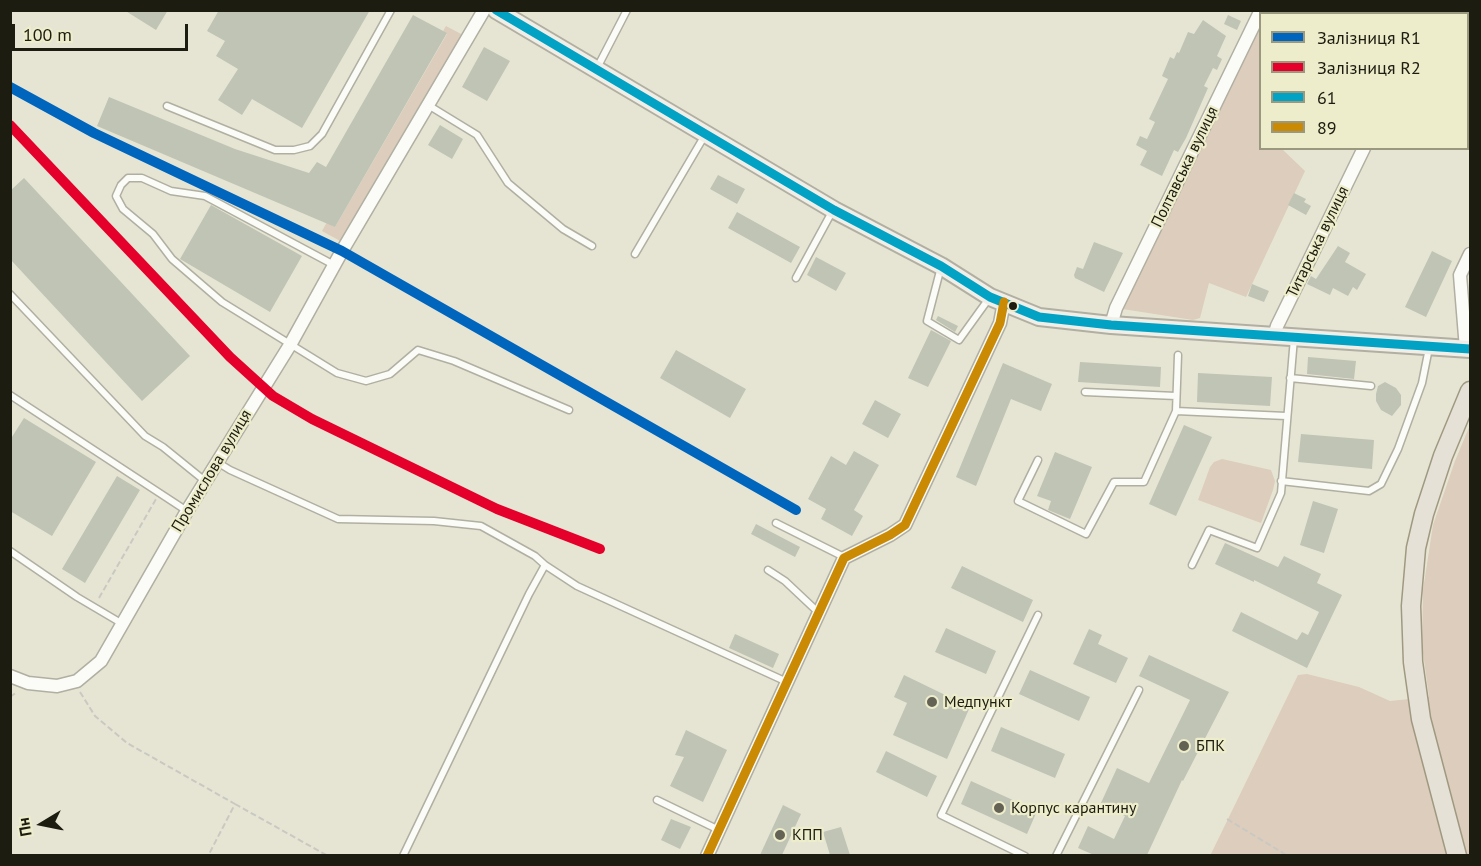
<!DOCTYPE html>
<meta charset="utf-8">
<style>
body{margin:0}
#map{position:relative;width:1481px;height:866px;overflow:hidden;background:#e6e5d3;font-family:"PT Sans",sans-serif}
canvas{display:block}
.frame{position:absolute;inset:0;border:12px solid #1c1c10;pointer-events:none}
.legend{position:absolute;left:1259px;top:12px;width:210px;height:138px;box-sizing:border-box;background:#eeedcb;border:2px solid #9a9980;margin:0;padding:8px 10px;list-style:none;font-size:18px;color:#1c1c10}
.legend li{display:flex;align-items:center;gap:12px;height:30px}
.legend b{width:30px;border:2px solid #9a9980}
.north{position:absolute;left:12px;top:794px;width:60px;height:60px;-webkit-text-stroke:4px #eeedcb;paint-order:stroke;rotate:260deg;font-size:16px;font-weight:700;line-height:24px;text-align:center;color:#1c1c10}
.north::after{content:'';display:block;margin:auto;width:21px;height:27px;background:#1c1c10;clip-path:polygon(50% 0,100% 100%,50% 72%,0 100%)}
.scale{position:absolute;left:12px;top:24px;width:176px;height:27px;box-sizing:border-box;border:3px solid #1c1c10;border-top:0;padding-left:8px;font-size:18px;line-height:21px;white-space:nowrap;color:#1c1c10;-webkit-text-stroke:4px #eeedcb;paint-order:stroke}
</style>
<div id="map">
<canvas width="1481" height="866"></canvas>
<div class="frame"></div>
<ul class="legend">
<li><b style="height:8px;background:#0065bd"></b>Залізниця R1</li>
<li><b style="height:8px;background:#e4002b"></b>Залізниця R2</li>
<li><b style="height:8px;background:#01a2c4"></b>61</li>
<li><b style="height:8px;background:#cb8a03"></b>89</li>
</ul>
<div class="north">Пн</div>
<div class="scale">100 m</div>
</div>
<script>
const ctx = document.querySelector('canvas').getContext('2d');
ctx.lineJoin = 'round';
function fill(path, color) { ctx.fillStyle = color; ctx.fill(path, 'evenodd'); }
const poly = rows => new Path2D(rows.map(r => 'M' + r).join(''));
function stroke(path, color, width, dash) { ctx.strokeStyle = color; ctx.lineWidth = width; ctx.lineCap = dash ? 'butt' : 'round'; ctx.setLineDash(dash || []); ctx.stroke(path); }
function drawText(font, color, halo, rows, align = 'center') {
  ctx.font = font + ' "PT Sans",sans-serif'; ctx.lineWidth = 4.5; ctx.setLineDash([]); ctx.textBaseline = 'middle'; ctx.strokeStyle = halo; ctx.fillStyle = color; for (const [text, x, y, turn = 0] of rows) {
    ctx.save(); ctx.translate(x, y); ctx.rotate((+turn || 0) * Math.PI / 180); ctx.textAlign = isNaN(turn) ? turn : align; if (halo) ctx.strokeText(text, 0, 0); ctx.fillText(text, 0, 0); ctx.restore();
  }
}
fill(poly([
 [1261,11,1333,11,1331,14,1260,14,1260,148,1282,149,1305,171,1246,297,1209,283,1200,318,1193,320,1116,308],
 [446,26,463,35,342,242,322,231,327,222,335,227,447,34,443,31],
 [1470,425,1470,855,1210,856,1298,675,1307,674,1359,687,1390,701,1429,697,1422,645,1423,590,1433,525,1455,461],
 [1222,459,1271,470,1275,481,1273,490,1261,523,1198,500,1210,467,1214,462]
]), '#ddcdbc');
fill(poly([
 [124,10,168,10,156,30],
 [219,10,370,10,302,128,252,99,242,115,218,100,238,69,216,56,225,41,207,31],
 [413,15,447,33,335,227,97,126,109,97,235,149,309,173,317,162,326,167],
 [1228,15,1241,21,1237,30,1224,24],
 [1203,20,1226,36,1217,56,1222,59,1217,70,1213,68,1204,86,1208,88,1186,138,1178,152,1174,150,1162,176,1140,165,1147,151,1136,145,1140,136,1147,139,1155,122,1149,119,1168,79,1162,76,1170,57,1174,59,1177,52,1179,53,1188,32,1194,34],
 [484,47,510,61,487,101,462,87],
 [440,125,463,139,452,159,428,145],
 [718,175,745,189,737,204,710,189],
 [24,178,190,356,142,401,10,259,10,191],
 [1294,193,1306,199,1304,202,1311,206,1306,215,1288,205],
 [211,205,302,256,270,312,180,259],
 [737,212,800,247,791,263,728,228],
 [1094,242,1123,253,1104,292,1075,278,1074,275,1077,267,1083,269],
 [1338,246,1350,253,1345,262,1366,274,1357,290,1353,287,1348,296,1333,288,1330,295,1307,284,1311,276,1316,279],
 [1432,251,1452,261,1426,317,1405,307],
 [816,257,846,273,836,291,807,275],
 [1252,284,1269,291,1264,302,1248,296],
 [938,316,958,326,955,332,936,320],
 [931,330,951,341,928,387,908,378],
 [676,350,746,389,730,418,660,378],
 [1308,357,1356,361,1354,379,1307,374],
 [1080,362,1161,367,1160,387,1078,382],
 [1003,363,1052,384,1041,411,1011,399,976,486,956,477],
 [1198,373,1272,377,1270,406,1197,402],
 [1385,382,1396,388,1401,395,1401,405,1392,416,1381,410,1376,401,1376,394,1378,386],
 [875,400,901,414,888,438,862,424],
 [24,418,96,462,52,536,10,511,10,440],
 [1184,425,1212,437,1176,516,1149,504],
 [1301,434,1374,440,1372,469,1298,462],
 [854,451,879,465,854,510,863,516,852,536,821,519,826,509,808,499,831,456,846,465],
 [1055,452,1092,467,1070,519,1048,510,1051,501,1037,496],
 [117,476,140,490,85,583,62,569],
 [1313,501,1338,509,1324,553,1300,545],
 [756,524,800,547,795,557,751,534],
 [1225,543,1278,567,1284,556,1321,574,1317,583,1342,595,1307,668,1232,631,1241,612,1297,640,1302,632,1308,635,1319,612,1254,580,1254,582,1215,564],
 [962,566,1033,600,1023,622,951,588],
 [946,628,996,651,986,674,935,652],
 [1089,629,1102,635,1098,644,1128,658,1116,683,1073,664],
 [735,634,779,654,773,668,729,648],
 [1149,655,1229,692,1183,781,1182,780,1147,855,1094,855,1078,848,1088,826,1114,839,1125,816,1100,805,1117,768,1149,783,1190,700,1139,676],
 [1030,670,1090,697,1079,721,1019,694],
 [904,675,970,707,947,759,893,735,907,703,894,697],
 [1001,727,1065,754,1055,778,991,751],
 [686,730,727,750,703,802,670,786,684,757,675,755],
 [886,751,937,776,927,797,876,772],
 [971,781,1037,811,1027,834,961,804],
 [783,805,801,814,782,855,760,855],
 [671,819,691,827,680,849,661,840],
 [841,827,850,855,830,855,823,832]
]), '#c0c4b5');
const lane = poly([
 [597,68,627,10],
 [428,105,477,135,508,183,563,229,592,246],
 [167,106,275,150,294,150,310,146,322,134,391,10],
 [635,254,705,135],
 [334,265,205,196,171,191,142,178,128,178,121,185,116,196,123,209,153,234,172,259,222,302,337,373,366,381,390,374,418,350,454,361,569,410],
 [941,267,927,321,959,340,990,297],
 [796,278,833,210],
 [10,294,145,436,163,447,205,481],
 [1290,378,1371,386],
 [1085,392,1176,396],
 [10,395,187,511],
 [1176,411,1178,355],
 [1038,460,1018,501,1086,534,1114,482,1144,482,1176,411,1286,416],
 [217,462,230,470,338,519,434,521,481,526,535,556,545,565],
 [1281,481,1369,491,1381,484,1398,449,1422,383,1429,348],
 [776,523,844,557],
 [10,551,77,597,121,623],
 [1192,565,1209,530,1257,548,1281,493,1294,338],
 [768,570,785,581,819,613],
 [657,800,719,830],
 [403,856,529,594,545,565,577,586,787,682],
 [1025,856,941,815,1038,615],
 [1056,856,1139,690]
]);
const street = poly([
 [1430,14,1431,10],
 [1111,325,1116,308,1261,10],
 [1274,336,1277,326,1364,148],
 [1466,349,1460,275,1470,254],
 [10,676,28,683,57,686,77,681,101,661,187,511,290,345,342,251,484,10],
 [707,856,844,558,890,535,905,525,1000,323,1004,302]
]);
const secondary = poly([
 [496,10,834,210,941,266,990,297,1039,317,1111,325,1470,349]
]);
const primary = poly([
 [1457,856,1421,719,1413,662,1411,606,1416,548,1424,514,1443,456,1470,391]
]);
stroke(lane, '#b0afa1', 9);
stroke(street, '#b0afa1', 15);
stroke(secondary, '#b0afa1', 20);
stroke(primary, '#a09981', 21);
stroke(poly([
 [99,598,156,499],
 [80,692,95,716,127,743,235,804,208,856],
 [10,697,17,692],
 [235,804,328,856],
 [1227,819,1288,856]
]), '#c9c9c2', 2, [6, 3]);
stroke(lane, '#fbfbf8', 6);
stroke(street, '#fbfbf8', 12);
stroke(secondary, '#f0eee7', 16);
stroke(primary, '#e5e1d6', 18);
stroke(poly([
 [496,10,834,210,941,266,990,297,1039,317,1111,325,1470,349]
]), '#01a2c4', 9);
stroke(poly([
 [707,856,844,558,890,535,905,525,1000,323,1004,302]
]), '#cb8a03', 9);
stroke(poly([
 [10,87,94,133,342,251,796,510]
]), '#0065bd', 10);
stroke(poly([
 [10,125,230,357,273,396,312,419,497,509,600,549]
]), '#e4002b', 10);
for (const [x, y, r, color] of [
 [1013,306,5,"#1c1c10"],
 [932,702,6,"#636254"],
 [1184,746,6,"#636254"],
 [999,808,6,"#636254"],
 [780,835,6,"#636254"]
]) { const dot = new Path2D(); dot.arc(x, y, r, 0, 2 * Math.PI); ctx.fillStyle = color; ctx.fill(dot); stroke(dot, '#eeedcb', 2); }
drawText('16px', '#1c1c10', '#eeedcb', [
 ["Полтавська вулиця",1185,167,-64],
 ["Титарська вулиця",1318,242,-64],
 ["Промислова вулиця",212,471,-59]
]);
drawText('16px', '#1c1c10', '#eeedcb', [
 ["Медпункт",944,702],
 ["БПК",1196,746],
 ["Корпус карантину",1011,808],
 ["КПП",792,835]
], 'left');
</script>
